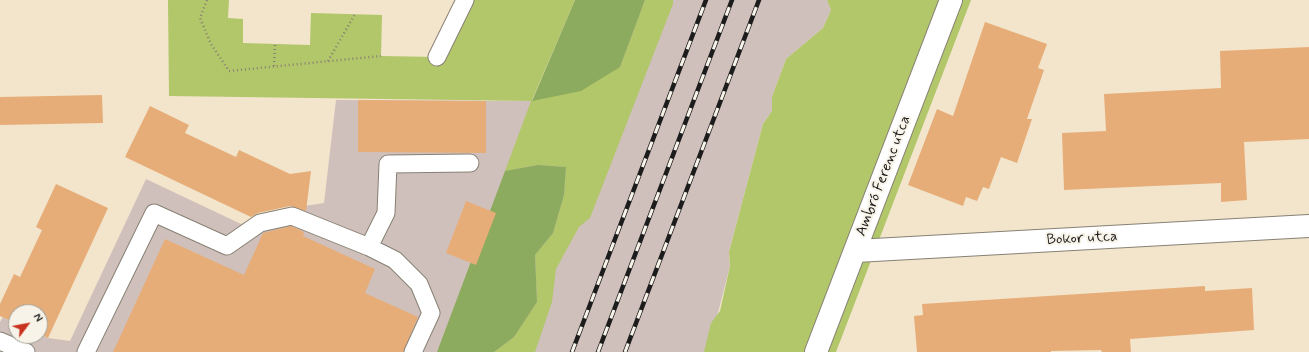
<!DOCTYPE html>
<meta charset="utf-8">
<style>
body{margin:0}
#map{position:relative;width:1309px;height:352px;overflow:hidden;background:#f2e5cc;font-family:Mynerve,sans-serif}
canvas{display:block}
.north{position:absolute;left:8px;top:304px;width:40px;height:40px;box-sizing:border-box;background:#f7f3e8;border:1px solid #9f9d96;border-radius:50%;rotate:58deg;font-size:11px;font-weight:700;line-height:16px;text-align:center;color:#1c1c1c}
.north::after{content:'';display:block;margin:auto;width:14px;height:18px;background:#c8321e;clip-path:polygon(50% 0,100% 100%,50% 72%,0 100%)}
</style>
<div id="map">
<canvas width="1309" height="352"></canvas>
<div class="north">N</div>
</div>
<script>
const ctx = document.querySelector('canvas').getContext('2d');
ctx.lineJoin = 'round';
function fill(path, color) { ctx.fillStyle = color; ctx.fill(path, 'evenodd'); }
const poly = rows => new Path2D(rows.map(r => 'M' + r).join(''));
function stroke(path, color, width, dash) { ctx.strokeStyle = color; ctx.lineWidth = width; ctx.lineCap = dash ? 'butt' : 'round'; ctx.setLineDash(dash || []); ctx.stroke(path); }
function drawText(font, color, halo, rows, align = 'center') {
  ctx.font = font + ' Mynerve,sans-serif'; ctx.lineWidth = 4; ctx.setLineDash([]); ctx.textBaseline = 'middle'; ctx.strokeStyle = halo; ctx.fillStyle = color; for (const [text, x, y, turn = 0] of rows) {
    ctx.save(); ctx.translate(x, y); ctx.rotate((+turn || 0) * Math.PI / 180); ctx.textAlign = isNaN(turn) ? turn : align; if (halo) ctx.strokeText(text, 0, 0); ctx.fillText(text, 0, 0); ctx.restore();
  }
}
fill(poly([
 [649,0,827,0,831,10,823,28,786,59,772,97,772,111,763,124,729,252,730,266,708,352,0,352,0,322,3,317,16,323,16,336,40,336,40,334,48,338,70,341,146,179,241,224,271,211,324,203,336,100,532,101]
]), '#d0c0bc');
fill(poly([
 [168,0,229,0,228,18,243,19,243,43,310,45,311,13,382,15,381,56,436,57,465,0,575,0,532,100,620,67,645,0,673,0,673,4,590,218,579,227,556,269,552,302,535,352,494,352,514,337,537,302,535,255,553,233,564,195,566,167,538,165,505,171,531,101,169,96],
 [827,0,971,0,836,352,704,352,711,323,720,311,730,266,729,252,763,124,772,111,772,97,786,59,823,28,831,10]
]), '#b2c66a');
fill(poly([
 [575,0,645,0,620,67,581,91,532,101],
 [538,165,566,167,564,195,553,233,535,255,537,302,514,337,494,352,437,352,505,171]
]), '#8dab5e');
fill(poly([
 [985,22,1047,44,1038,68,1044,70,1027,119,1032,119,1017,163,1001,157,989,189,983,187,977,201,966,197,963,206,908,185,937,109,953,116],
 [1309,47,1309,139,1244,142,1247,200,1221,202,1221,183,1064,190,1062,133,1106,131,1104,94,1221,88,1220,51],
 [102,95,103,123,0,125,0,97],
 [358,100,486,101,486,153,358,152],
 [150,106,189,125,185,133,236,157,239,150,290,174,311,171,306,211,290,206,258,213,251,217,125,157],
 [56,184,108,208,48,338,40,334,40,312,16,312,16,323,0,316,0,304,14,274,20,277,42,230,36,227],
 [466,201,496,213,476,265,446,253],
 [291,226,304,232,303,236,375,269,365,293,418,317,403,352,113,352,165,239,244,275,263,233],
 [1205,286,1205,291,1252,288,1254,330,1130,339,1131,352,1102,352,1101,350,1051,351,1051,352,917,352,914,316,923,315,922,304]
]), '#e7ad78');
const lane = poly([
 [437,57,465,0],
 [369,247,386,213,388,164,470,163],
 [0,341,26,352],
 [86,352,154,213,227,246,260,223,292,216,369,247,395,260,419,284,431,313,413,352]
]);
const street = poly([
 [856,251,1309,226],
 [816,352,951,0]
]);
stroke(lane, '#878074', 19);
stroke(street, '#878074', 24);
stroke(poly([
 [207,0,200,18,211,44,229,71,381,56],
 [328,61,355,14],
 [274,66,275,44]
]), '#878074', 2.5, [1, 3]);
stroke(lane, '#fff', 17);
stroke(street, '#fff', 22);
const rail = poly([
 [572,352,706,0],
 [598,352,732,0],
 [625,352,759,0]
]);
stroke(rail, '#1c1c1c', 4.5);
stroke(rail, '#f7f3e8', 3, [9]);
drawText('15px', '#1c1c1c', '#f7f3e8', [
 ["Ambró Ferenc utca",884,176,-69],
 ["Bokor utca",1082,239,-3]
]);
</script>
